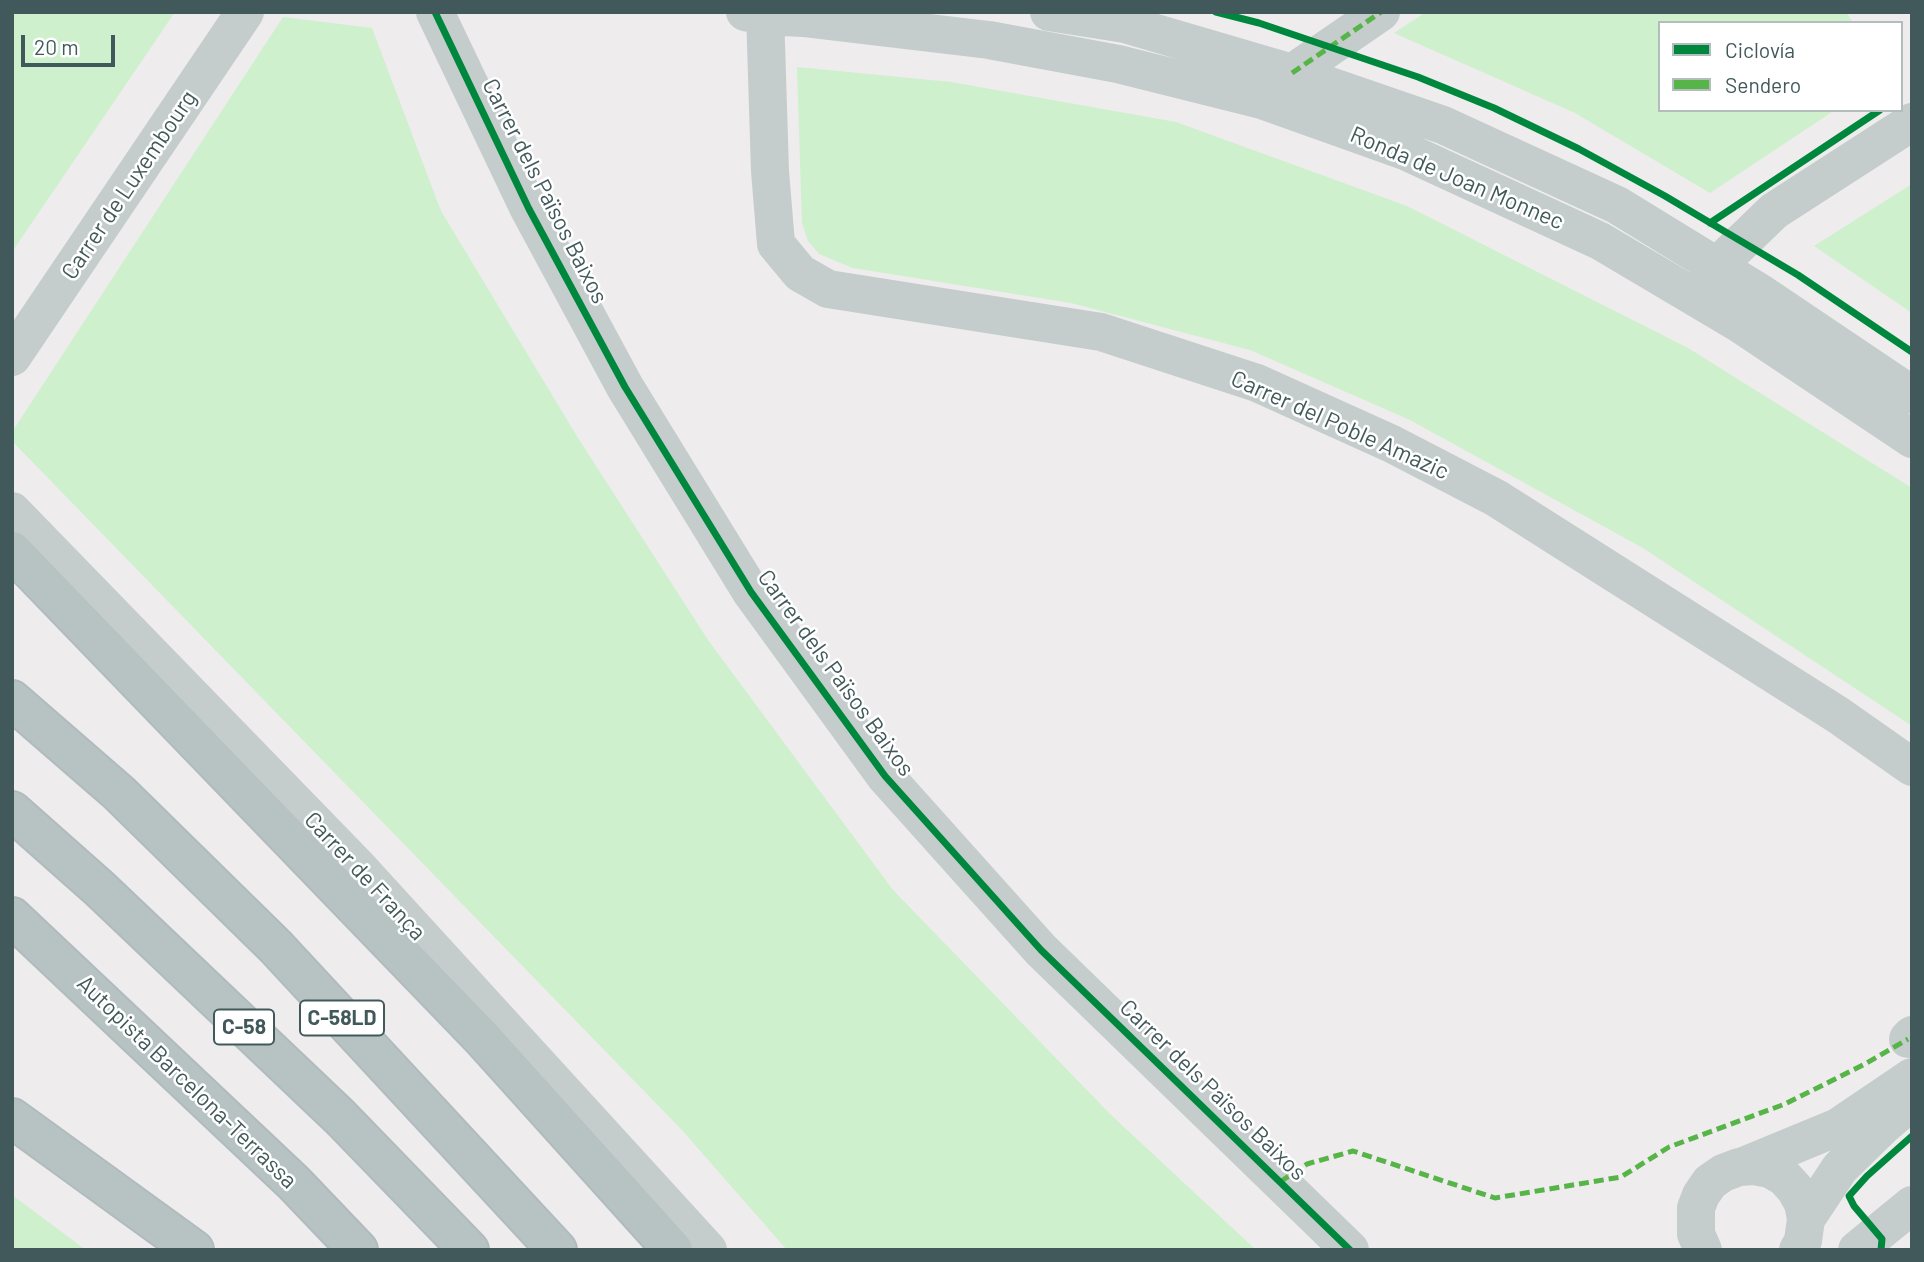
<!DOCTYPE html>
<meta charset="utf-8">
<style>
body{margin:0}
#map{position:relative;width:1924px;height:1262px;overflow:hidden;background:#eeeced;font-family:Barlow,sans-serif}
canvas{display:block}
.frame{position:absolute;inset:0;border:14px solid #42595b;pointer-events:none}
.legend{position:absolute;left:1658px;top:21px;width:245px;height:91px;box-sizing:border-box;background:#fff;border:2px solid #b3bdbd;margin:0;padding:9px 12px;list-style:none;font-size:21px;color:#42595b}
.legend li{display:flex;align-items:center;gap:14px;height:35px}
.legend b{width:35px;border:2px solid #b3bdbd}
.scale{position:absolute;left:21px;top:35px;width:94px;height:32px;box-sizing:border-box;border:4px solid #42595b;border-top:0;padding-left:9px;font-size:21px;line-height:24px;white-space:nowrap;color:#42595b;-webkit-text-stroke:5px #fff;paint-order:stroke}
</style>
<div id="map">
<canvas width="1924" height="1262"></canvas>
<div class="frame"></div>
<ul class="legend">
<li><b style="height:9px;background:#00873e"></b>Ciclovía</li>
<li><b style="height:9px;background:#57b448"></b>Sendero</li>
</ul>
<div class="scale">20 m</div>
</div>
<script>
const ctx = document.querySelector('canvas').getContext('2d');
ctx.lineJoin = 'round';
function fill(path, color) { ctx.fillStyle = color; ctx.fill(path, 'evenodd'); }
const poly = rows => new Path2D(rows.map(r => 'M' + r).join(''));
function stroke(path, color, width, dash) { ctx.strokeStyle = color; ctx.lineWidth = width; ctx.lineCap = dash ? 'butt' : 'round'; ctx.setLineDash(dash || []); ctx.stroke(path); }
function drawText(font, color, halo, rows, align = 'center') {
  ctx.font = font + ' Barlow,sans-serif'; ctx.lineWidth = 5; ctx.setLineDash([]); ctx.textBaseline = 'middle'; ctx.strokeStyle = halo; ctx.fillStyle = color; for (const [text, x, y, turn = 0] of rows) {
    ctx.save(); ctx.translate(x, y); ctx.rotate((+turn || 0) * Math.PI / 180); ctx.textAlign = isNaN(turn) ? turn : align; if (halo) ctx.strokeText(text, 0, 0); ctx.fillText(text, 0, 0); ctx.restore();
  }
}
fill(poly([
 [12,12,175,12,12,252],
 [1426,12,1846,12,1853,23,1660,23,1660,110,1835,110,1710,193,1575,113,1394,33],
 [283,17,372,28,441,211,578,438,708,640,893,890,1110,1114,1256,1250,787,1250,681,1129,12,441,12,432],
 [797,67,951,82,1176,122,1407,206,1688,348,1912,488,1912,726,1643,548,1410,420,1250,350,1071,303,853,268,819,254,808,241,802,223],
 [1912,184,1912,313,1814,246],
 [12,1195,86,1250,12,1250]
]), '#cef0cd');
const highway = poly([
 [12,551,482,1038,673,1250],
 [12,700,119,793,276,947,557,1250],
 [12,811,100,889,340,1117,469,1250],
 [12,917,294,1183,358,1250],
 [12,1118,194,1250]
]);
stroke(highway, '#b0bbbe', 42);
stroke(poly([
 [435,12,529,209,625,387,751,592,885,776,1041,950,1350,1250],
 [745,12,765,16,803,18,989,40,1118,64,1262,100,1405,151,1600,241,1740,324,1912,439],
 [765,12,770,171,776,244,800,273,828,289,1101,332,1257,383,1392,444,1496,498,1838,715,1912,767],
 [1049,12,1125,24,1292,73,1443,125,1617,205,1762,294,1912,395],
 [1292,73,1381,12],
 [1703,286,1717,266,1774,211,1912,122],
 [12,357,245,12],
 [12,511,359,868,708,1250],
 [1908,1039,1912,1035],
 [1741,1167,1838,1127,1912,1077],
 [1806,1219,1840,1168,1884,1125,1912,1101],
 [1703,1250,1696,1234,1696,1208,1701,1195,1710,1182,1723,1173,1739,1167,1754,1166,1770,1169,1784,1177,1795,1189,1803,1203,1806,1219,1803,1241,1798,1250],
 [1857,1250,1912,1205]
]), '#c5cccc', 38);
stroke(highway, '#b7c2c2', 38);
stroke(poly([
 [1292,73,1381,12],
 [1280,1182,1307,1164,1353,1151,1495,1198,1621,1177,1669,1147,1785,1104,1865,1064,1908,1039]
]), '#57b448', 5, [10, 5]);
stroke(poly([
 [435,12,529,209,625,387,751,592,885,776,1041,950,1350,1250],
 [1216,12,1259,23,1418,77,1494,108,1579,149,1665,196,1798,275,1912,352],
 [1710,223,1880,110],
 [1881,1250,1882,1239,1854,1206,1849,1196,1867,1176,1912,1136]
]), '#00873e', 7);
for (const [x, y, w] of [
 [342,1018,84],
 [244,1027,60]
]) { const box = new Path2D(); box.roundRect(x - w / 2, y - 17.5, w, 35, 5); ctx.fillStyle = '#fff'; ctx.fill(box); stroke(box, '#42595b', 2); }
drawText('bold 21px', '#42595b', null, [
 ["C-58LD",342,1018],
 ["C-58",244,1027]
]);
drawText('23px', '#42595b', '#fff', [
 ["Ronda de Joan Monnec",1457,178,23],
 ["Carrer de Luxembourg",129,185,-56],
 ["Carrer dels Països Baixos",545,191,63],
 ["Carrer del Poble Amazic",1340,425,24],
 ["Carrer dels Països Baixos",836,673,54],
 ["Carrer de França",365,876,47],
 ["Autopista Barcelona-Terrassa",187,1082,44],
 ["Carrer dels Països Baixos",1213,1090,44]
]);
</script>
